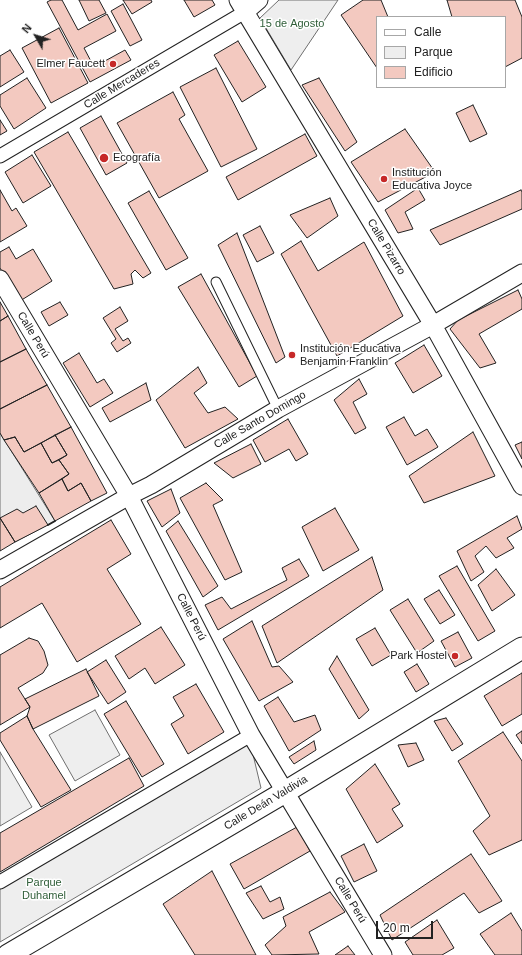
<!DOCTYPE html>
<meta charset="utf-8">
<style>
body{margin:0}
#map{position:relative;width:522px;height:955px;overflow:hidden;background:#fff;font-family:Helvetica,sans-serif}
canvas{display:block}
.legend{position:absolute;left:376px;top:16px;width:130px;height:72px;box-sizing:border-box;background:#fff;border:1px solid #a7a7a7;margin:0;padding:5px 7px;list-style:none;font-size:12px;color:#222}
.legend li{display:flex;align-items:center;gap:8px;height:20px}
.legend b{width:20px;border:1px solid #a7a7a7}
.north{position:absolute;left:16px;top:16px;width:40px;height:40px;-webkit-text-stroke:3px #fff;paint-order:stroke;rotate:309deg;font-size:11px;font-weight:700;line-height:16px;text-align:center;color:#222}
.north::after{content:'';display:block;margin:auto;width:14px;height:18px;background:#222;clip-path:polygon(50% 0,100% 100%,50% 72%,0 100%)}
.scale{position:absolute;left:376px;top:921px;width:57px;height:18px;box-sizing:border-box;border:2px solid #222;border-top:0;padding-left:5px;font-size:12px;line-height:14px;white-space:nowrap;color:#222;-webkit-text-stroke:3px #fff;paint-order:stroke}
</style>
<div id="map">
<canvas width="522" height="955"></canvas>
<ul class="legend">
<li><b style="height:5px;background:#fff"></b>Calle</li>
<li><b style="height:11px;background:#eee"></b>Parque</li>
<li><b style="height:11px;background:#f3c9c0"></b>Edificio</li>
</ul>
<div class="north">N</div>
<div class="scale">20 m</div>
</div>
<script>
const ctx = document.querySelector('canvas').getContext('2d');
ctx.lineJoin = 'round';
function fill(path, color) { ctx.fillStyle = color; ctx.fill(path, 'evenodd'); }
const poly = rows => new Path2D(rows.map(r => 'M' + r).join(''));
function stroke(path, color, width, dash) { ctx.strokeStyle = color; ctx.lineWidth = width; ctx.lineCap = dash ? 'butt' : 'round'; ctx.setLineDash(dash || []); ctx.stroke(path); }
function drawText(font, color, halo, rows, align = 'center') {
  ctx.font = font + ' Helvetica,sans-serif'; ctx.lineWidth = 3; ctx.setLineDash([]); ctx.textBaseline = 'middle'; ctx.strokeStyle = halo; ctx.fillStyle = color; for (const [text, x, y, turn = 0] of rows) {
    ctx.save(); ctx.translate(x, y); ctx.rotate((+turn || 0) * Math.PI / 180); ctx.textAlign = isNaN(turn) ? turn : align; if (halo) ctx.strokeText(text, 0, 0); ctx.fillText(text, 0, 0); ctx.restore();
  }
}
const green = poly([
 [279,0,338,0,291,70,260,18,279,0],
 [95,710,120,755,75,781,49,735,95,710],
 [250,742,261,788,0,942,0,889,250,742],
 [0,752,32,807,0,826,0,752]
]);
fill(green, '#eee');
stroke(green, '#6f6f6f', 1);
const parking = poly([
 [0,433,55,521,15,542,0,518,0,433]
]);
fill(parking, '#ededed');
stroke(parking, '#6f6f6f', 1);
const building = poly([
 [51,0,62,0,78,30,107,14,116,31,84,48,94,67,125,50,131,60,90,82,47,2,51,0],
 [79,0,99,0,106,13,89,21,79,0],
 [123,0,151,0,152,2,132,14,123,0],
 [184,0,212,0,215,5,194,17,184,0],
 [363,0,381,0,388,17,377,17,377,68,341,15,363,0],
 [447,0,515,0,522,17,522,58,505,67,505,17,452,17,447,0],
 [123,4,142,40,130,46,111,11,123,4],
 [59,28,88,83,51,103,22,48,59,28],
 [238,41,266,87,242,102,214,55,238,41],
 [10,50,24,72,0,87,0,56,10,50],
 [216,68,257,149,221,167,180,87,216,68],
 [27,78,46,108,14,129,0,106,0,95,27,78],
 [319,78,357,142,345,151,302,85,319,78],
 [173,92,185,115,179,119,208,171,159,198,117,123,173,92],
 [473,105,487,134,470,142,456,113,473,105],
 [101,116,127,163,106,175,80,128,101,116],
 [0,120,7,131,0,135,0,120],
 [405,129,435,172,378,202,351,162,405,129],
 [68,132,151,273,143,278,135,270,131,274,133,284,114,289,34,152,68,132],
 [305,134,317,156,238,200,226,177,305,134],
 [32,155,51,186,23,203,5,172,32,155],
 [418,188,425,200,405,212,413,229,398,233,385,210,418,188],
 [0,190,12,211,16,208,27,226,0,242,0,190],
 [521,190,522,192,522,209,440,245,430,230,521,190],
 [149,191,188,258,166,270,128,203,149,191],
 [330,198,338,216,307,238,290,215,330,198],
 [260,226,274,253,257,262,243,235,260,226],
 [237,233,285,357,276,363,218,245,237,233],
 [301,241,318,271,364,242,403,316,337,356,281,254,301,241],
 [9,247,16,259,33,249,52,281,20,301,0,268,0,252,9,247],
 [201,274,257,376,239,387,178,287,201,274],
 [518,290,522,299,522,309,479,334,496,363,480,368,450,329,458,320,518,290],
 [0,302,8,316,0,321,0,302],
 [60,302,68,315,49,326,41,312,60,302],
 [120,307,128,321,115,329,123,341,128,338,131,343,117,352,111,343,116,339,103,318,120,307],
 [8,316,26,349,0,362,0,321,8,316],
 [424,345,442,376,413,393,395,363,424,345],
 [26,349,47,385,0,409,0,362,26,349],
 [79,353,97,383,104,379,113,393,90,407,63,363,79,353],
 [198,367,207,383,194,393,208,413,225,407,238,419,185,448,156,400,198,367],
 [359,379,367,394,353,402,366,428,355,434,334,400,359,379],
 [146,383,151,400,110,422,102,408,146,383],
 [47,385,71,427,24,452,15,437,4,440,0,433,0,409,47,385],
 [404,417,415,436,427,429,438,447,407,465,386,427,404,417],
 [288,419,308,454,296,461,289,449,265,462,253,440,288,419],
 [71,427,107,493,91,501,81,483,68,491,62,479,69,474,59,460,67,455,55,435,71,427],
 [473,432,495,476,424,503,409,476,473,432],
 [55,435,67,455,52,463,41,443,55,435],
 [15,437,24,452,41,443,52,463,59,460,69,474,39,493,4,440,15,437],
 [522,442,522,459,515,445,522,442],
 [251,444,261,464,233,478,214,463,251,444],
 [62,479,68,491,81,483,91,501,55,521,39,493,62,479],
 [206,483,223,500,213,505,242,572,225,580,180,498,206,483],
 [171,489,180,513,162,527,147,501,171,489],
 [36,506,48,525,15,542,0,518,17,509,23,513,36,506],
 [335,508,359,550,323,571,302,527,335,508],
 [517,516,522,529,507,538,514,548,496,558,486,546,475,556,484,572,471,581,457,551,517,516],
 [0,518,15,542,0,551,0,518],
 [111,520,131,554,107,569,141,624,77,662,42,603,0,628,0,587,111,520],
 [178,521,218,586,203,597,166,531,178,521],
 [372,557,383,590,277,663,262,626,372,557],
 [299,559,309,576,218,630,205,605,222,597,231,609,287,580,282,568,299,559],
 [457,566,495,631,478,641,439,576,457,566],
 [496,569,515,595,492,611,478,585,496,569],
 [439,590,455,615,440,624,424,599,439,590],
 [408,599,434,641,417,653,390,610,408,599],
 [252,621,272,667,279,666,293,682,259,701,223,639,252,621],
 [161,627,185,665,155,684,145,668,129,679,115,656,161,627],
 [375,628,391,655,372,666,356,639,375,628],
 [458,632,472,658,455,667,441,641,458,632],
 [29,638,38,641,44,651,48,665,43,673,18,688,30,707,0,725,0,655,29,638],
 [337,656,369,710,359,719,329,669,337,656],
 [106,660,126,692,108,704,87,672,106,660],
 [417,664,429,684,416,692,404,672,417,664],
 [86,669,99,696,33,729,27,716,30,707,25,699,86,669],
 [522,673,522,714,502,726,484,696,522,673],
 [196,684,224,732,188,754,171,724,184,716,173,697,196,684],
 [278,697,294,722,315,715,321,730,289,751,264,706,278,697],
 [126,701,164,764,142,777,104,714,126,701],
 [27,716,33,729,71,790,41,807,0,740,0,733,27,716],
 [446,718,463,744,452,751,434,721,446,718],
 [522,731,522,744,516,735,522,731],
 [503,732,522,761,522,840,489,855,473,831,490,816,458,761,503,732],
 [314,741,316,750,294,764,289,757,314,741],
 [416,743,424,760,408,767,398,745,416,743],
 [129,758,144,786,0,872,0,833,129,758],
 [375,764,400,804,392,809,403,826,377,843,346,789,375,764],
 [297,827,310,851,244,889,230,864,297,827],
 [364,844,377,871,354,882,341,856,364,844],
 [471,854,502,901,479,913,464,893,392,940,380,915,471,854],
 [212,871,256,955,195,955,163,904,212,871],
 [261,886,270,902,280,897,284,909,263,919,246,893,261,886],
 [330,892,345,912,309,932,319,954,272,955,265,945,286,926,283,917,330,892],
 [511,913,522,931,522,955,495,955,480,934,511,913],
 [437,920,454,948,442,955,413,955,405,942,437,920],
 [348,946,355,955,335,955,348,946]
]);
fill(building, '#f3c9c0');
stroke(building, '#222', 1);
const service = poly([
 [216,282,278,409]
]);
const pedestrian = poly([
 [0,156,245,12],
 [0,882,251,735]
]);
const minor = poly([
 [238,0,433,325,522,486],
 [245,12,259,0],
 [0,279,129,496,251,735,383,955],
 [0,570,129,496,151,485,278,409,433,325,522,273]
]);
const tertiary = poly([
 [8,955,285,792,522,648]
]);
stroke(service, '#222', 11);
stroke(pedestrian, '#222', 15);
stroke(minor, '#222', 19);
stroke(tertiary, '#222', 23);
stroke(service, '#fff', 9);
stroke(pedestrian, '#fff', 13);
stroke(minor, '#fff', 17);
stroke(tertiary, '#fff', 21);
stroke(poly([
 [48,525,55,521]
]), '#222', 2);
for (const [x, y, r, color] of [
 [113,64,4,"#c62828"],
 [104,158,5,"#c62828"],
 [384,179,4,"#c62828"],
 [292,355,4,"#c62828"],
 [455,656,4,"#c62828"]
]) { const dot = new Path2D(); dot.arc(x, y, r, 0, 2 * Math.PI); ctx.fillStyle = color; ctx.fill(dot); stroke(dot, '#fff', 1.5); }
drawText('11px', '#2f5e38', '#fff', [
 ["15 de Agosto",292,24],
 ["Parque",44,883],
 ["Duhamel",44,896]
]);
drawText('11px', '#222', '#fff', [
 ["Elmer Faucett",105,64,"right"],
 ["Ecografía",113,158],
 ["Institución",392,173],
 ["Educativa Joyce",392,186],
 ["Institución Educativa",300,349],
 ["Benjamin Franklin",300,362],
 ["Park Hostel",447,656,"right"]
], 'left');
drawText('11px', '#222', '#fff', [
 ["Calle Mercaderes",122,84,-31],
 ["Calle Pizarro",386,247,59],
 ["Calle Perú",33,335,59],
 ["Calle Santo Domingo",260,420,-30],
 ["Calle Perú",191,617,63],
 ["Calle Deán Valdivia",266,803,-31],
 ["Calle Perú",350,900,59]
]);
</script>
